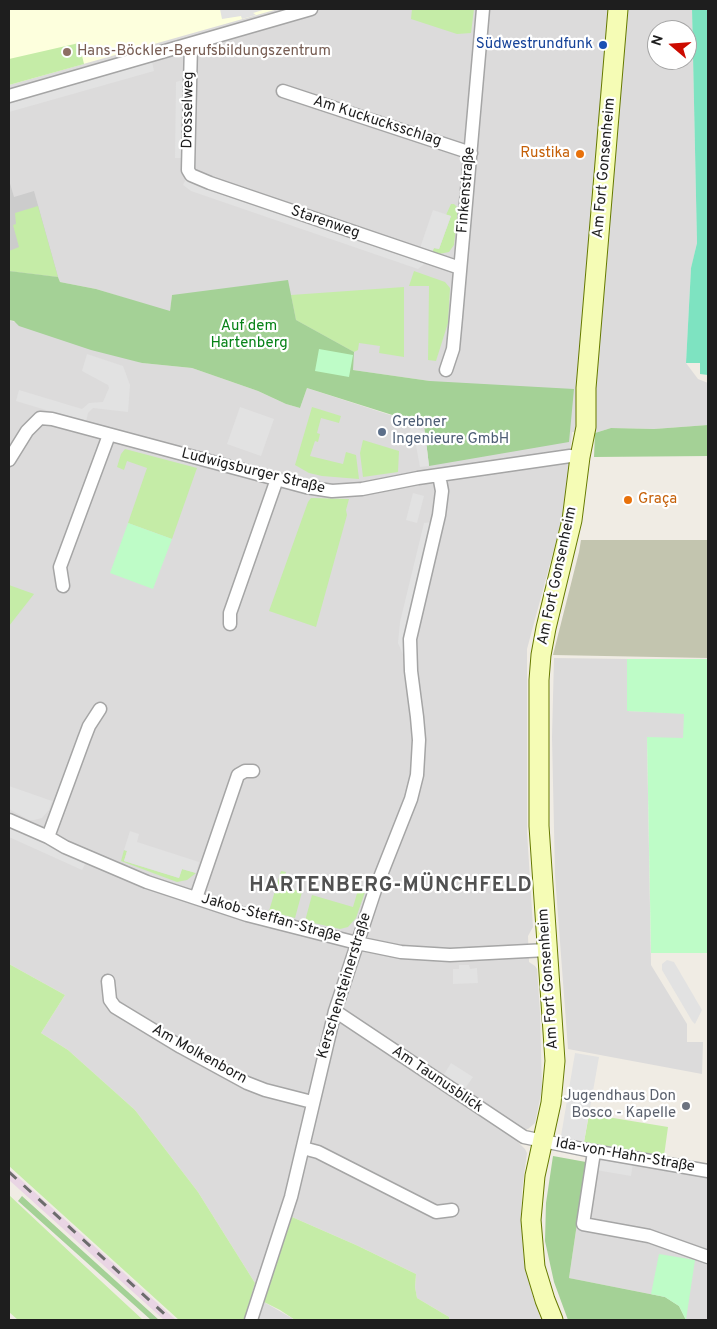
<!DOCTYPE html>
<meta charset="utf-8">
<style>
body{margin:0}
#map{position:relative;width:717px;height:1329px;overflow:hidden;background:#f0ece4;font-family:Overpass,sans-serif}
canvas{display:block}
.frame{position:absolute;inset:0;border:10px solid #1e1e1e;pointer-events:none}
.north{position:absolute;left:647px;top:20px;width:50px;height:50px;box-sizing:border-box;background:#fff;border:1px solid #a5a5a5;border-radius:50%;rotate:288deg;font-size:14px;font-weight:700;line-height:20px;text-align:center;color:#1e1e1e}
.north::after{content:'';display:block;margin:auto;width:18px;height:22px;background:#cc0b00;clip-path:polygon(50% 0,100% 100%,50% 72%,0 100%)}
</style>
<div id="map">
<canvas width="717" height="1329"></canvas>
<div class="frame"></div>
<div class="north">N</div>
</div>
<script>
const ctx = document.querySelector('canvas').getContext('2d');
ctx.lineJoin = 'round';
function fill(path, color) { ctx.fillStyle = color; ctx.fill(path, 'evenodd'); }
const poly = rows => new Path2D(rows.map(r => 'M' + r).join(''));
function stroke(path, color, width, dash) { ctx.strokeStyle = color; ctx.lineWidth = width; ctx.lineCap = dash ? 'butt' : 'round'; ctx.setLineDash(dash || []); ctx.stroke(path); }
function drawText(font, color, halo, rows, align = 'center') {
  ctx.font = font + ' Overpass,sans-serif'; ctx.lineWidth = 4.5; ctx.setLineDash([]); ctx.textBaseline = 'middle'; ctx.strokeStyle = halo; ctx.fillStyle = color; for (const [text, x, y, turn = 0] of rows) {
    ctx.save(); ctx.translate(x, y); ctx.rotate((+turn || 0) * Math.PI / 180); ctx.textAlign = isNaN(turn) ? turn : align; if (halo) ctx.strokeText(text, 0, 0); ctx.fillText(text, 0, 0); ctx.restore();
  }
}
fill(poly([
 [9,9,692,9,697,243,691,269,686,363,698,379,708,383,708,425,654,429,611,428,595,433,572,432,567,483,561,523,527,649,527,831,533,927,528,936,529,962,535,966,537,969,540,1012,542,1089,535,1123,528,1129,522,1130,518,1142,525,1149,527,1153,522,1190,521,1221,524,1259,532,1293,541,1320,449,1320,449,1317,417,1298,415,1287,416,1274,356,1245,292,1217,264,1302,295,1320,244,1320,255,1283,198,1192,135,1110,68,1050,41,1033,65,995,9,964,9,320,142,363,192,368,258,391,286,404,300,408,307,388,424,426,429,465,430,381,353,370,172,295,170,312,96,289,60,282,58,277,9,271],
 [657,30,687,30,687,60,657,60],
 [554,658,627,659,627,711,684,713,684,738,647,738,651,965,687,1024,687,1042,703,1042,702,1074,568,1049,555,875,552,737],
 [599,1158,708,1176,708,1320,686,1320,679,1306,665,1297,569,1278,586,1162]
]), '#dcdbdb');
fill(poly([
 [9,1169,28,1186,176,1320,164,1320,9,1180]
]), '#e9d5e4');
fill(poly([
 [9,9,278,9,9,85]
]), '#fdffdd');
fill(poly([
 [9,180,14,197,34,191,58,277,9,271]
]), '#ccc');
fill(poly([
 [581,540,708,540,708,658,553,655,579,552]
]), '#c3c5af');
fill(poly([
 [412,9,474,9,471,33,457,34,411,19],
 [79,43,84,64,9,85,9,59],
 [451,204,454,204,458,208,454,245,449,252,439,254,432,252,434,248,439,249,451,216,446,215],
 [38,206,58,277,9,271,9,251,19,247,13,225,16,224,15,213],
 [414,271,445,282,450,288,448,323,436,361,428,360,429,286,409,286],
 [404,287,404,357,379,353,380,346,359,343,358,350,354,352,296,320,291,295],
 [312,407,341,416,339,423,321,418,317,433,320,434,318,442,315,441,310,456,343,464,346,452,356,455,359,479,322,476,309,473,295,465],
 [363,440,399,451,398,472,363,477,360,453],
 [125,449,197,468,172,539,128,523,147,468,127,461,124,470,117,467,121,454],
 [311,498,349,499,346,510,347,515,316,627,269,611,308,502],
 [9,585,34,594,9,626],
 [124,850,127,851,124,861,179,878,182,869,196,873,187,880,177,882,121,861],
 [281,871,286,872,282,886,302,892,295,918,269,911],
 [358,890,365,892,356,918,348,927,340,929,305,921,312,895,353,907],
 [9,964,65,995,41,1033,68,1050,135,1110,198,1192,255,1283,244,1320,179,1320,9,1166],
 [589,1114,668,1127,664,1156,584,1142],
 [9,1195,74,1256,143,1320,18,1320,9,1312],
 [292,1217,356,1245,416,1274,415,1287,417,1298,449,1317,449,1320,295,1320,280,1310,264,1302]
]), '#c5eca7');
fill(poly([
 [9,271,58,277,60,282,96,289,170,311,172,295,288,280,296,320,354,352,353,370,430,381,574,389,569,442,429,466,424,425,307,388,300,408,286,404,258,391,192,368,142,363,91,350,19,326,14,321,9,320],
 [708,425,708,456,594,457,595,433,611,428,654,429],
 [553,1156,586,1162,569,1278,665,1297,679,1306,686,1320,688,1320,568,1320,554,1282,545,1241,546,1203],
 [22,1196,159,1320,151,1320,18,1201]
]), '#a4d196');
fill(poly([
 [319,349,353,355,349,377,315,371],
 [128,523,172,539,153,589,110,573],
 [627,659,708,659,708,953,651,953,647,737,683,738,684,714,627,711],
 [659,1254,695,1260,686,1320,679,1306,665,1297,651,1294]
]), '#befcc7');
fill(poly([
 [692,9,708,9,708,375,700,374,700,363,686,363,691,268,697,243]
]), '#7ee3c1');
fill(poly([
 [220,9,266,9,253,13,256,15,242,19,241,16,222,19],
 [152,61,154,71,9,112,9,101],
 [186,79,184,158,175,158,176,82],
 [187,177,195,184,427,262,418,269,191,191,183,185],
 [433,210,451,216,439,249,434,248,432,252,420,248],
 [87,354,123,366,130,385,128,412,93,408,88,413,86,422,16,401,19,390,82,409,89,403,103,402,109,388,108,385,82,371],
 [240,407,274,419,261,456,227,444],
 [411,427,425,432,429,466,420,467,415,440,409,434],
 [413,493,424,496,417,523,406,520],
 [432,522,405,643,404,657,398,643,400,622,424,523],
 [9,786,52,801,49,810,42,818,34,820,29,820,9,809],
 [9,825,86,862,82,870,9,837],
 [130,831,139,834,137,842,199,862,196,873,182,869,179,878,124,861,127,851,124,850],
 [667,960,674,962,702,1010,695,1024,692,1021,662,970,662,964],
 [459,965,469,965,470,969,477,968,478,983,453,984,453,969,459,969],
 [575,1053,599,1057,584,1142,562,1138,561,1136],
 [451,1063,473,1077,464,1090,443,1076],
 [599,1158,633,1163,631,1176,596,1170]
]), '#e2e2e2');
const street = poly([
 [191,44,188,170,191,175,210,183,460,268],
 [283,91,471,153],
 [9,96,311,9],
 [446,370,453,349,456,317,483,9],
 [9,460,27,431,40,418,52,419,306,487,332,491,362,489,418,478,570,456,580,457],
 [63,586,60,567,109,435],
 [230,624,230,613,277,479],
 [9,820,48,837,65,847,147,882,247,915,357,943,401,952,450,955,547,950],
 [48,837,84,739,89,726,100,709],
 [196,898,238,775,245,771,253,771],
 [108,981,110,1000,115,1007,181,1047,247,1083,265,1090,312,1102],
 [335,1011,524,1137,587,1150,708,1171],
 [303,1148,318,1152,436,1212,452,1210],
 [594,1152,583,1224,649,1236,708,1257],
 [251,1320,291,1197,335,1011,375,890,411,799,417,775,419,740,417,717,411,671,410,639,439,515,442,491,439,475]
]);
const secondary = poly([
 [553,1320,545,1300,535,1267,531,1220,535,1176,551,1103,555,1061,539,826,539,680,541,655,546,628,572,520,580,457,586,427,586,388,618,9]
]);
stroke(street, '#a5a5a5', 15);
stroke(secondary, '#667a00', 21);
stroke(street, '#fff', 12);
stroke(secondary, '#f5fcb5', 19);
stroke(poly([
 [9,1172,171,1320]
]), '#6c6c6c', 3, [10, 10]);
for (const [x, y, r, color] of [
 [603,45,5,"#1a4fb4"],
 [67,52,5,"#8d6e63"],
 [580,154,5,"#e8710a"],
 [382,432,5,"#5c6f8a"],
 [628,500,5,"#e8710a"],
 [686,1106,5,"#6b7280"]
]) { const dot = new Path2D(); dot.arc(x, y, r, 0, 2 * Math.PI); ctx.fillStyle = color; ctx.fill(dot); stroke(dot, '#fff', 2); }
drawText('15px', '#164399', '#fff', [
 ["Südwestrundfunk",593,45]
], 'right');
drawText('15px', '#785e54', '#fff', [
 ["Hans-Böckler-Berufsbildungszentrum",77,52]
], 'left');
drawText('15px', '#1e1e1e', '#fff', [
 ["Drosselweg",189,110,-89],
 ["Am Kuckucksschlag",377,122,18],
 ["Am Fort Gonsenheim",605,168,-85],
 ["Finkenstraße",467,190,-85],
 ["Starenweg",325,223,19],
 ["Ludwigsburger Straße",253,472,14],
 ["Am Fort Gonsenheim",558,576,-78],
 ["Jakob-Steffan-Straße",271,919,16],
 ["Am Fort Gonsenheim",549,979,-94],
 ["Kerschensteinerstraße",345,986,-73],
 ["Am Molkenborn",199,1055,29],
 ["Am Taunusblick",437,1080,34],
 ["Ida-von-Hahn-Straße",625,1156,10]
]);
drawText('15px', '#c56008', '#fff', [
 ["Rustika",570,154],
 ["Graça",638,500,"left"]
], 'right');
drawText('15px', '#068217', '#fff', [
 ["Auf dem",249,327],
 ["Hartenberg",249,344]
]);
drawText('15px', '#4e5e75', '#fff', [
 ["Grebner",392,423],
 ["Ingenieure GmbH",392,440]
], 'left');
drawText('15px', '#5b616d', '#fff', [
 ["Jugendhaus Don",676,1097],
 ["Bosco - Kapelle",676,1114]
], 'right');
ctx.letterSpacing = '1px';
drawText('bold 20px', '#515151', '#fff', [
 ["HARTENBERG-MÜNCHFELD",391,887]
]);
ctx.letterSpacing = '0px';
</script>
